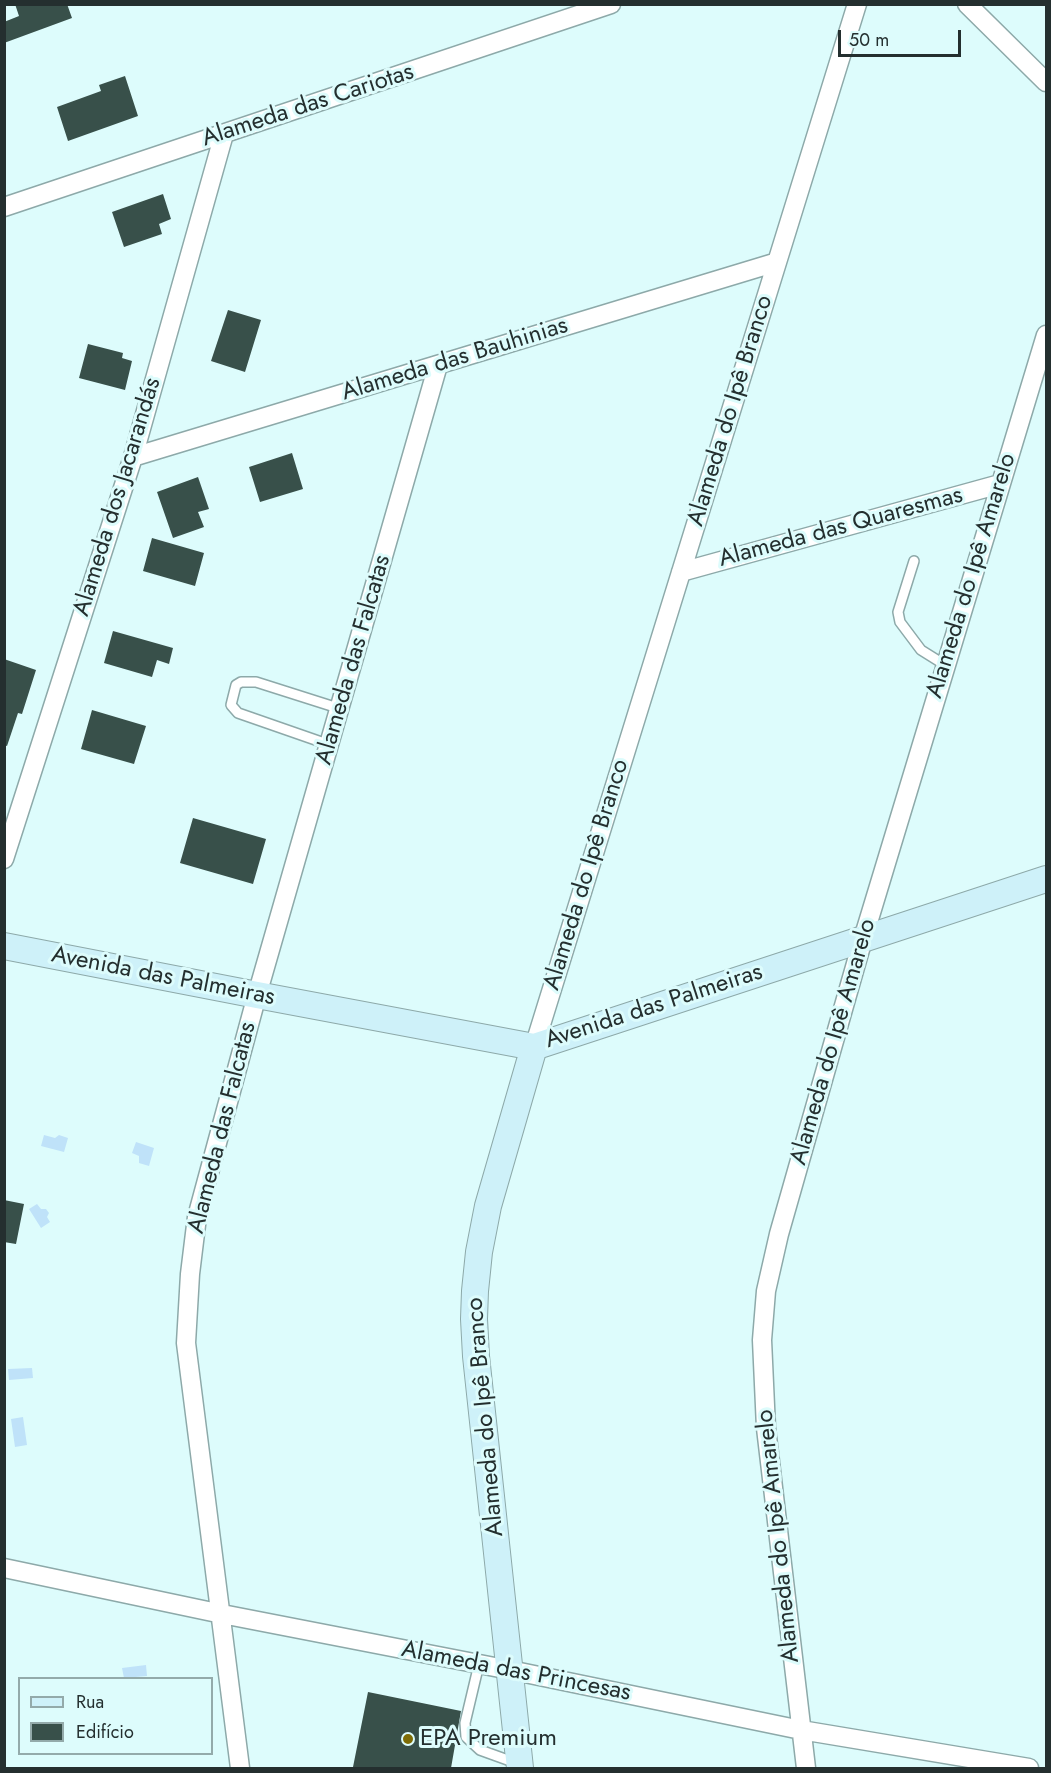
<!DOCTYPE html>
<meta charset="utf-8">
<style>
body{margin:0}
#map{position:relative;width:1051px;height:1773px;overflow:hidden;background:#ddfcfc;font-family:Jost,sans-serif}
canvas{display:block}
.frame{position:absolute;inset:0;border:6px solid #242f2f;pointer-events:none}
.legend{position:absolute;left:18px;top:1677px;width:195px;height:78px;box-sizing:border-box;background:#ddfcfc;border:2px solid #93aaaa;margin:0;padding:8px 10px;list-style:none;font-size:18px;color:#242f2f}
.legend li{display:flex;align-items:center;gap:12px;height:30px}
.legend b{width:30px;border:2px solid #93aaaa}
.scale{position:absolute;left:838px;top:30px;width:123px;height:27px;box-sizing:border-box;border:3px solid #242f2f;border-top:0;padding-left:8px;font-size:18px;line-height:21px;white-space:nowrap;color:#242f2f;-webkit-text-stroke:4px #ddfcfc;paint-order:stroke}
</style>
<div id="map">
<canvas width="1051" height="1773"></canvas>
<div class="frame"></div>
<ul class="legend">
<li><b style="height:8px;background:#cef1f9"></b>Rua</li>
<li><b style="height:16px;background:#38504a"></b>Edifício</li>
</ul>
<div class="scale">50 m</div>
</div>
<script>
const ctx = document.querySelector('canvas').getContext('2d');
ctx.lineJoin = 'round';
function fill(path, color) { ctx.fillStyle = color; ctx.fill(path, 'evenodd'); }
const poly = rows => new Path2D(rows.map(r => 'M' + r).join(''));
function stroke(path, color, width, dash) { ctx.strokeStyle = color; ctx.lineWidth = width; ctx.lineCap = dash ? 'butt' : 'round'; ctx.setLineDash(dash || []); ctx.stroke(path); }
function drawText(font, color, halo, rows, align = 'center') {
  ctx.font = font + ' Jost,sans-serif'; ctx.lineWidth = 6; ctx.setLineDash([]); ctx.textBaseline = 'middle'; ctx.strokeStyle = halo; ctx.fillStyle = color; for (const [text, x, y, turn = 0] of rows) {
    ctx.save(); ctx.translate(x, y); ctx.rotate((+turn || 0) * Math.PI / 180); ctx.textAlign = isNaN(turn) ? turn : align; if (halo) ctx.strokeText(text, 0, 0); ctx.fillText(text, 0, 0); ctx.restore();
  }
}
fill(poly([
 [44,1135,55,1138,59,1135,68,1138,64,1152,41,1146],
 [136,1142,154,1148,149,1166,139,1163,139,1156,132,1153],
 [37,1204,41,1209,46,1209,49,1213,47,1217,50,1222,41,1228,29,1209],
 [32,1368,33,1378,9,1380,8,1369],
 [23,1417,27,1445,15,1447,11,1419],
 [146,1665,147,1676,124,1678,122,1668]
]), '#bfe2f9');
fill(poly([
 [15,4,67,4,72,18,4,43,4,22,19,16],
 [125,76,138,116,68,141,57,107,101,91,99,85],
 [163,194,171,219,159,224,162,234,124,247,112,212],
 [228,310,261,320,245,372,211,361],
 [88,344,123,353,122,358,132,361,125,390,79,378],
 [292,453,303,489,260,502,249,467],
 [198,477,209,509,198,512,204,527,173,538,157,492],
 [152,538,204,553,195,586,143,571],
 [113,631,173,648,169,664,157,660,152,677,104,663],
 [4,659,36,670,22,714,18,713,7,746,4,745],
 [92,710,146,726,134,764,81,749],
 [193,818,266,839,253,884,180,863],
 [4,1200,24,1204,16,1244,4,1242],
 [368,1692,461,1711,451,1768,361,1768,353,1767]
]), '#38504a');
const lane = poly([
 [914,561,898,612,900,622,921,650,945,665],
 [330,745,238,713,231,705,236,685,241,682,256,682,341,709],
 [479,1664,465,1723,466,1737,480,1750,516,1763]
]);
const street = poly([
 [967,4,1046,82],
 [4,207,611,4],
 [133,457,777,262],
 [681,572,1000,484],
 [4,859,133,457,224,134],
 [534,1047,857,4],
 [4,1568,222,1614,510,1670,801,1730,1029,1768],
 [240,1768,186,1343,190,1274,197,1217,257,995,438,365],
 [806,1768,766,1428,762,1340,766,1291,779,1234,863,939,1046,335]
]);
const secondary = poly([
 [4,946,257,995,534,1047,1046,879],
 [520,1768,476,1356,474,1319,475,1291,479,1252,488,1206,534,1047]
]);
stroke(lane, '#8da9a9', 12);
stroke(street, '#8da9a9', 21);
stroke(secondary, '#8da9a9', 28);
stroke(lane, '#fff', 9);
stroke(street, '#fff', 18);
stroke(secondary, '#cef1f9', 26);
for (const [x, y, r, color] of [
 [408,1739,6,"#7e6c06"]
]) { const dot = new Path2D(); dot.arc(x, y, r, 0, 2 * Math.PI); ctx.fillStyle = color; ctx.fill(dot); stroke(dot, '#ddfcfc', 2); }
drawText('24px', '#242f2f', '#ddfcfc', [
 ["Alameda das Cariotas",308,106,-18],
 ["Alameda das Bauhinias",455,360,-17],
 ["Alameda do Ipê Branco",731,411,-73],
 ["Alameda dos Jacarandás",118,497,-73],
 ["Alameda das Quaresmas",841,528,-15],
 ["Alameda do Ipê Amarelo",972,576,-73],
 ["Alameda das Falcatas",354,660,-74],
 ["Alameda do Ipê Branco",587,875,-73],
 ["Avenida das Palmeiras",163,977,11],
 ["Avenida das Palmeiras",654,1007,-18],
 ["Alameda do Ipê Amarelo",834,1042,-74],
 ["Alameda das Falcatas",223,1128,-76],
 ["Alameda do Ipê Branco",486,1417,-95],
 ["Alameda do Ipê Amarelo",779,1536,-96],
 ["Alameda das Princesas",516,1672,11]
]);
drawText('24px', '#242f2f', '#ddfcfc', [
 ["EPA Premium",420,1739]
], 'left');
</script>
